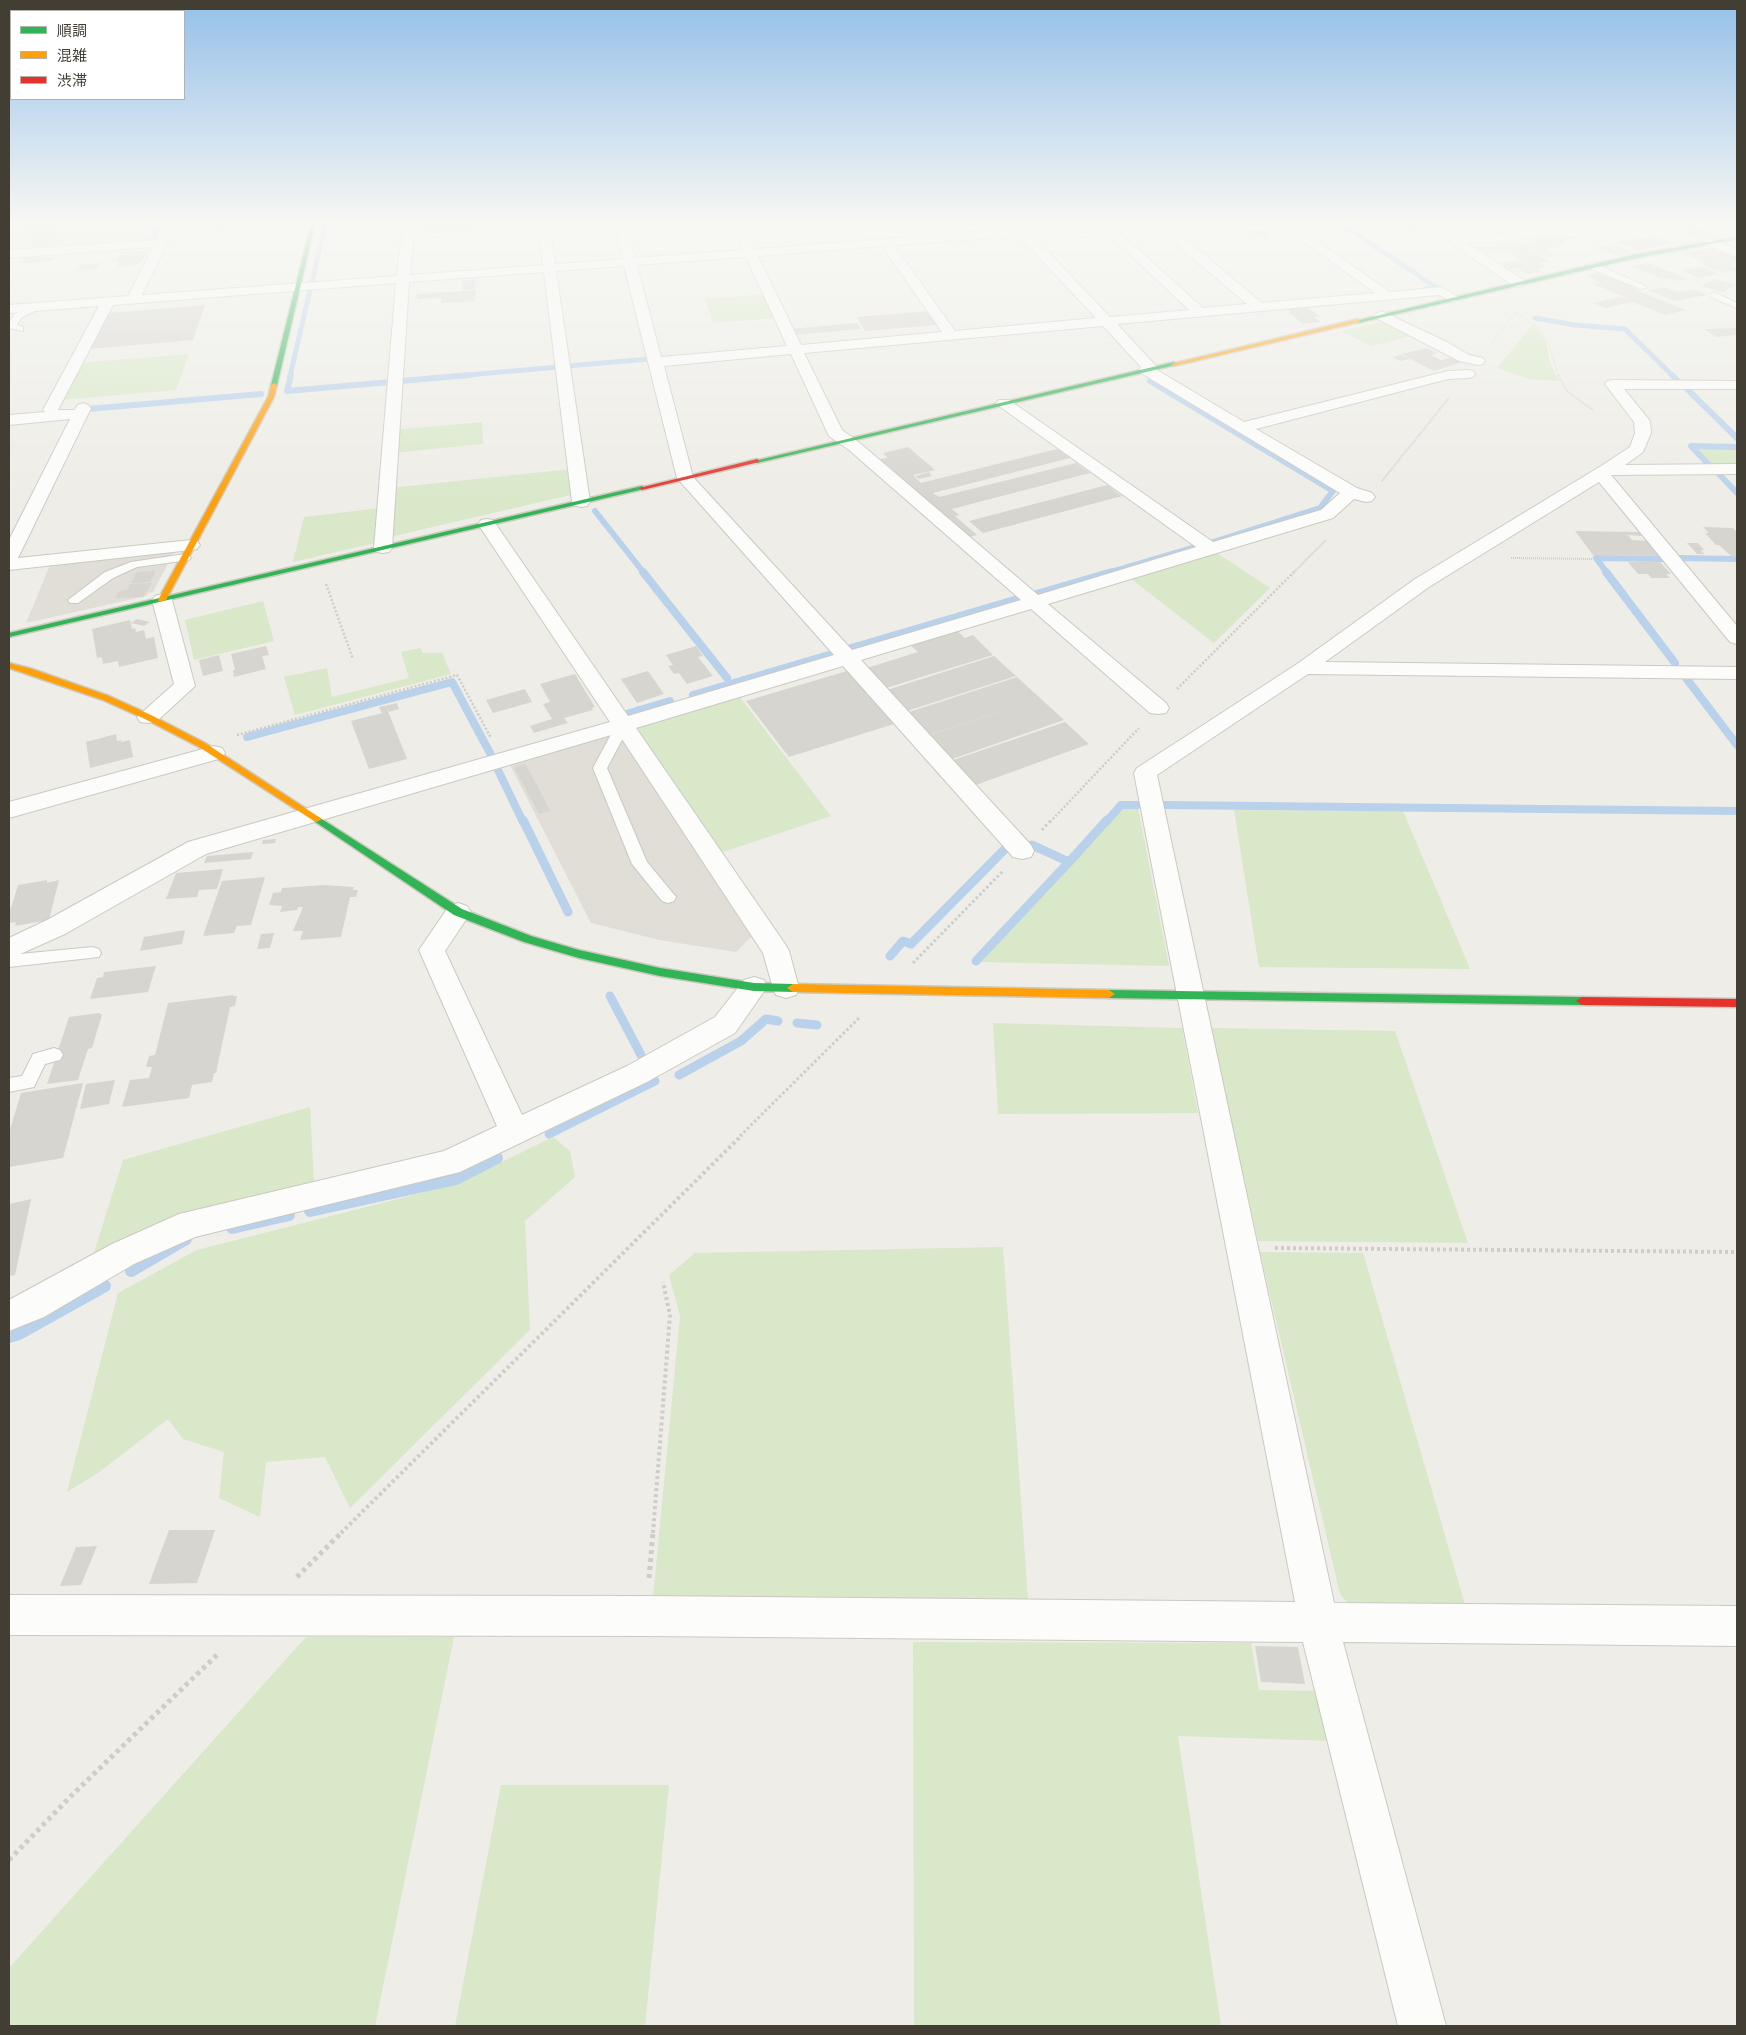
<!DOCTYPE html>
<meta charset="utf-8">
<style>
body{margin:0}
#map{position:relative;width:1746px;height:2035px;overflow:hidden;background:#eeede7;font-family:Karla,"Noto Sans JP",sans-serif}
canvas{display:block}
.frame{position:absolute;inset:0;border:10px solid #423e34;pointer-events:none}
.legend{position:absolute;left:10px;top:10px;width:175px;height:90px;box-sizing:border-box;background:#fff;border:1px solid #b3b2ae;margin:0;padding:6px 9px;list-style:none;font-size:15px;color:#423e34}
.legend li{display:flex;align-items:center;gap:10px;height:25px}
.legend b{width:25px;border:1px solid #b3b2ae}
</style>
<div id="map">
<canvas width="1746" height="2035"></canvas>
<div class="frame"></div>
<ul class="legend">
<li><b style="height:6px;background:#30b455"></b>順調</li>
<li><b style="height:6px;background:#ff9f0a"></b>混雑</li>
<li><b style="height:6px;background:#e5322d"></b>渋滞</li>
</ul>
</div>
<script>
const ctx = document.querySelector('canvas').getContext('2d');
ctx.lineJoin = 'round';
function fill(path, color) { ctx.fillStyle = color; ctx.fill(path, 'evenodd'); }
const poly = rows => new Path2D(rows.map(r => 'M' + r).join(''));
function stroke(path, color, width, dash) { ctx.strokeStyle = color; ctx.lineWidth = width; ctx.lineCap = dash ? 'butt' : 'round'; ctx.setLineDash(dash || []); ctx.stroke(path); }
fill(poly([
 [174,552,153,592,148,593,146,596,26,623,50,565],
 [616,732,623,735,753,935,736,952,659,940,591,923,510,765]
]), '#e1ded8');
fill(poly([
 [9,220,152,220,158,223,149,242,9,252]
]), '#ebe8d9');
fill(poly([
 [1067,220,1075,226,1035,229,1027,227,1024,224],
 [765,294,776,318,713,323,705,299],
 [1380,322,1390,323,1415,335,1371,346,1341,331],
 [1533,324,1546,341,1550,363,1559,381,1529,379,1497,368],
 [189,354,176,390,60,400,79,363],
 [482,422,483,444,393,453,394,430],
 [1696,448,1737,448,1737,467,1714,467],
 [571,469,575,494,394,536,387,535,390,488],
 [381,508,375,543,293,562,304,517],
 [1215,552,1270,588,1214,643,1130,578],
 [263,601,274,641,194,660,185,620],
 [420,648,423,653,442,653,451,674,295,715,284,677,327,668,332,697,409,678,401,652],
 [739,696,831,816,717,854,634,732,641,725],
 [1123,808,1138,808,1169,966,978,962],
 [1234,810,1403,811,1470,969,1259,967],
 [993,1023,1182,1028,1198,1113,998,1114],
 [1209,1028,1395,1031,1468,1243,1258,1241],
 [310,1107,314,1183,92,1259,123,1160],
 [553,1137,570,1151,575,1177,525,1221,530,1330,350,1508,325,1457,266,1462,260,1517,219,1498,224,1452,183,1439,168,1419,98,1473,67,1492,118,1293,197,1250,457,1184],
 [1003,1247,1028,1599,653,1597,680,1316,669,1275,695,1253],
 [1260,1252,1363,1253,1466,1608,1350,1606,1340,1594],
 [306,1637,454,1637,375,2026,9,2026,9,1968],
 [913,1642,1251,1643,1259,1690,1321,1691,1334,1741,1178,1736,1221,2026,914,2026],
 [501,1785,669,1785,645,2026,455,2026]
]), '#d8e8c8');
fill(poly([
 [115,220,141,220,146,225,123,229,120,226,106,229,100,222]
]), '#dddcd7');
stroke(poly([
 [1335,220,1437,288,1426,289],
 [139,243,151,243,160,224],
 [312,282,326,220],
 [1535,318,1575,325,1625,329,1673,376],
 [567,366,649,359],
 [290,376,310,290],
 [456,376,558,367]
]), '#b9d1ea', 5);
stroke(poly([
 [291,375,287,391,390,382],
 [1672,375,1679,382],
 [401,381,470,375],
 [1150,381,1333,491,1320,508,1210,543],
 [1685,387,1737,438],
 [88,409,261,394],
 [1710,466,1691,446,1737,447],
 [1718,473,1737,493],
 [595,511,644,573],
 [1681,558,1737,559],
 [1108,573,1196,547],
 [1607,573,1596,558,1664,559]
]), '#b9d1ea', 6);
stroke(poly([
 [643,572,727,678],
 [1606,572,1675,663],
 [1033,595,1112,572],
 [848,649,1021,598],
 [1686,678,1737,745],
 [693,695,832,654],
 [623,715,670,701],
 [247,737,452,682,491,755],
 [498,770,523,822],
 [1162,805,1737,811],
 [1106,822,1121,805,1137,805]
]), '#b9d1ea', 8);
stroke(poly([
 [523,820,568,912],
 [1069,862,1107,820],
 [890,956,903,941,911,944,1004,850],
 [976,961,1069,862,1032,845],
 [610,996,641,1055],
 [797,1023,817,1025],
 [679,1075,741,1041,766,1019,778,1021],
 [549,1134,655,1081]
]), '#b9d1ea', 9);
stroke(poly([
 [310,1211,456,1179,497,1158],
 [232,1228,289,1215],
 [131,1271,186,1239],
 [9,1337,19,1334,105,1286]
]), '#b9d1ea', 12);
fill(poly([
 [15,220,70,220,70,221,67,221,68,224,65,224,66,226,54,228,65,243,35,248],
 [213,220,236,220,230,229,207,231,210,225,206,225,207,223,211,222],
 [414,220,472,220,472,231,418,234,419,225,414,225],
 [1377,220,1421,222,1423,223,1414,224,1425,232,1414,233,1403,225,1388,226],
 [1454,220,1473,220,1484,226,1474,227,1463,223,1469,227,1458,228,1452,224,1461,223],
 [1692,226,1704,230,1716,236,1696,238,1676,227],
 [1261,229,1272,236,1255,238,1246,231],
 [1559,233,1568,236,1563,239,1565,240,1563,244,1556,244,1561,247,1546,249,1555,254,1551,254,1554,256,1546,257,1526,248,1549,261,1540,263,1545,266,1537,270,1541,272,1527,274,1518,268,1508,270,1501,266,1506,265,1500,262,1522,261,1507,250,1485,253,1475,247,1504,244,1515,251,1506,244,1537,242,1527,236],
 [1655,237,1675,244,1640,250,1614,241],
 [1614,244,1634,252,1616,256,1595,248],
 [1714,247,1737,257,1737,261,1733,262,1714,256,1734,264,1728,265,1737,268,1737,271,1733,270,1725,273,1711,268,1701,263,1704,262,1682,253],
 [148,250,141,262,133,266,117,267,118,265,116,265,119,261,111,261,112,259,118,258,122,252],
 [49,254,46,257,56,257,52,261,20,264,27,256],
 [100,263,97,269,77,270,81,265],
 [1648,263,1679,275,1688,279,1680,281,1661,278,1630,266],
 [1701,267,1720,274,1699,278,1681,270],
 [1597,273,1624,282,1638,288,1634,289,1686,310,1665,315,1633,302,1605,308,1593,303,1620,297,1628,298,1593,284,1600,282,1585,276],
 [476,279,475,289,462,290,462,281],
 [1713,279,1735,285,1723,292,1701,286],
 [1665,287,1677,292,1694,289,1708,295,1675,301,1648,290],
 [476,290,475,301,441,303,441,298,417,299,417,294],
 [205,305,193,340,90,349,108,313],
 [1306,306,1320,317,1314,317,1320,322,1303,324,1288,312,1291,312,1286,308],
 [928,311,937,325,865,331,857,317],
 [857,323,861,329,794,335,791,329],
 [1737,328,1737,335,1716,337,1704,329],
 [1427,348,1437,353,1431,355,1441,360,1452,358,1462,362,1434,371,1401,354],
 [1401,355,1410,359,1400,361,1392,357],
 [908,447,935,470,913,475,921,483,1057,449,1070,458,933,493,939,497,1076,463,1090,473,952,509,959,515,955,516,977,535,969,537,880,459,888,458,883,453],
 [929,472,932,476,919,479,915,476],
 [1107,485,1122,496,983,533,969,521],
 [1703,527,1733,528,1737,532,1737,557,1731,556,1719,545,1716,545,1705,533,1709,533],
 [1575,531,1639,532,1642,536,1628,535,1632,540,1651,541,1663,556,1593,555],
 [1687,543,1698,543,1704,550,1701,550,1704,554,1697,554],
 [1628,562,1660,562,1671,574,1666,574,1670,578,1651,578,1648,574,1638,574],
 [156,571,150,582,131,583,137,572],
 [152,583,143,597,115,598,119,591,127,590,130,584],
 [137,619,150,622,144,626,131,623],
 [130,620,132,629,135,628,136,632,144,630,146,639,154,637,158,658,119,667,118,661,103,664,102,657,97,658,92,629],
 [957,631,965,638,973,635,993,655,886,688,867,668,918,652,910,645],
 [266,646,269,655,262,656,266,669,234,677,233,670,235,670,231,654],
 [696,646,703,656,698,657,713,676,687,684,679,673,674,674,668,666,673,665,666,655],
 [219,655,223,671,203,676,199,660],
 [994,656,1016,676,907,711,887,690],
 [648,671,664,694,637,703,621,679],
 [847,671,894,724,789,757,746,701],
 [575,674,595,707,592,708,593,710,564,718,568,723,534,733,530,726,552,719,543,704,550,702,540,684],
 [1017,677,1040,698,929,735,909,712],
 [525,689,532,702,493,713,486,700],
 [1040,698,1064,720,952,759,930,735],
 [397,703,399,709,389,712,386,706,407,759,369,769,351,721,382,713,379,707],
 [1065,722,1089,744,976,785,953,760],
 [116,734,117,741,121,740,121,742,130,740,133,757,90,768,86,742],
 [525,764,538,787,550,811,539,814,514,767],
 [276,839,275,843,262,844,263,840],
 [253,852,251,859,204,863,207,856],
 [223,869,217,889,199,890,197,897,166,899,176,873],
 [265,877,251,925,237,926,234,933,203,936,222,881],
 [47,880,47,883,59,880,49,920,15,926,16,922,9,923,9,908,11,908,18,885],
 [324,885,354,887,353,890,358,890,356,897,350,897,341,937,300,940,303,931,293,931,303,907,298,907,297,910,280,912,282,906,269,905,273,893,281,892,282,888],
 [185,930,182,944,140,951,144,937],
 [274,933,270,948,257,949,261,934],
 [156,966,148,992,90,999,97,978,103,977,104,972],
 [233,995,233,996,237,996,235,1006,230,1007,216,1073,214,1073,212,1082,192,1085,189,1098,122,1107,130,1080,149,1078,152,1067,146,1067,149,1056,155,1055,168,1003],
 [99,1013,102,1015,92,1048,88,1049,78,1080,47,1084,69,1017],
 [115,1080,109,1104,80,1109,86,1084],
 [83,1083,63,1158,9,1167,9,1133,21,1093],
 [31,1199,15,1275,9,1276,9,1204],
 [169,1530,215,1530,197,1583,149,1584],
 [97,1546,81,1585,60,1586,76,1547],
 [1255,1646,1298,1647,1305,1684,1261,1682]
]), '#d7d5cf');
const lane = poly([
 [199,220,203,222,202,224,171,225,167,223,171,221,199,220],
 [1589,264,1595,264,1648,287,1641,289,1589,268,1589,264],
 [1714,292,1737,303,1737,308,1711,297,1710,295,1714,292],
 [33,305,36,306,36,310,21,318,17,325,23,327,23,331,9,328,9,324,14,314,33,305],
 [185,554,189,556,191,558,189,560,137,567,113,578,78,603,70,603,68,600,105,572,131,562,185,554],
 [623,721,630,725,607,768,647,862,676,897,674,901,668,903,662,901,632,864,593,768,616,725,623,721],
 [93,947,99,949,101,953,99,957,9,967,9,955,93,947],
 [54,1048,60,1050,63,1055,60,1060,45,1064,34,1087,9,1092,9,1078,22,1076,33,1054,54,1048]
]);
const street = poly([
 [166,220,178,220,142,295,397,276,403,220,415,220,410,275,543,265,537,220,549,220,555,264,623,259,613,220,625,220,635,258,743,250,729,220,741,220,755,249,1013,229,1007,222,1009,220,1017,220,1025,228,1197,220,1269,220,1263,224,1172,228,1262,303,1375,293,1274,220,1287,220,1390,292,1441,287,1460,298,1453,302,1439,295,1117,324,1156,366,1157,370,1244,422,1448,371,1468,370,1473,371,1475,374,1473,377,1468,378,1448,379,1256,429,1357,488,1372,493,1375,497,1372,501,1366,502,1354,499,1333,518,1048,604,1166,703,1169,708,1166,713,1158,714,1150,713,1031,609,861,660,1031,845,1034,851,1031,857,1022,859,1013,857,843,666,636,728,785,944,789,951,799,988,796,995,786,998,776,995,773,988,763,953,618,733,206,854,65,934,9,959,9,938,47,920,188,842,610,722,478,524,481,520,487,519,493,520,628,716,834,655,677,478,624,266,556,271,590,502,587,506,581,507,575,506,572,502,544,272,409,282,392,548,389,552,383,553,377,552,374,548,396,283,113,305,58,410,74,410,78,405,83,403,88,405,91,408,18,558,191,540,197,541,200,545,197,549,191,550,9,570,9,540,70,419,9,425,9,415,45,412,43,410,99,306,9,313,9,305,128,296,153,247,9,258,9,250,156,240,166,220],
 [1158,229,1247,304,1203,308,1118,231,1158,229],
 [1105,231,1189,310,1110,317,1032,235,1105,231],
 [1019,236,1096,318,955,331,894,245,1019,236],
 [882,246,942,332,801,345,758,256,882,246],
 [746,257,787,346,661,357,637,265,746,257],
 [1103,326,1141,367,1139,370,1141,373,1340,493,1321,510,1213,542,1009,400,999,400,996,403,999,406,1196,547,1038,595,861,444,842,430,804,353,1103,326],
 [791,354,829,436,849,450,1021,600,852,650,693,477,664,366,791,354],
 [1417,220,1431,220,1456,236,1496,234,1536,229,1528,224,1526,222,1528,220,1537,220,1551,228,1576,229,1582,233,1576,237,1548,235,1496,242,1466,243,1524,280,1525,283,1519,287,1514,286,1417,220],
 [1710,238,1737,249,1737,257,1706,245,1704,242,1710,238],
 [1381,311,1447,342,1469,355,1483,358,1485,361,1483,364,1478,365,1459,361,1376,318,1374,315,1381,311],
 [1612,380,1737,381,1737,389,1624,389,1650,421,1651,433,1643,452,1625,465,1737,464,1737,474,1611,475,1737,626,1737,644,1730,642,1599,482,1429,587,1325,662,1737,667,1737,679,1308,674,1157,775,1334,1603,1737,1606,1737,1646,1343,1642,1446,2026,1398,2026,1303,1642,646,1636,9,1635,9,1595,646,1596,1295,1602,1134,773,1137,768,1297,664,1415,579,1601,466,1630,447,1635,433,1634,422,1605,384,1607,381,1612,380],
 [162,594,169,596,172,600,195,686,156,722,148,723,140,722,137,717,174,684,152,600,155,596,162,594],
 [214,746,222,748,225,753,222,758,9,818,9,802,214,746],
 [458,903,467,906,471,912,445,951,522,1115,627,1066,715,1017,744,980,754,977,764,980,767,987,735,1033,647,1082,460,1172,195,1237,134,1264,44,1317,9,1331,9,1300,112,1244,179,1214,444,1151,497,1126,419,950,449,906,458,903]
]);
const fast = poly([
 [312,220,316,220,277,385,274,387,271,385,312,220],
 [1737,237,1737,239,1632,259,1358,323,1355,321,1632,255,1737,237],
 [1174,362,1177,364,1176,365,757,463,754,461,1174,362],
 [642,486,645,488,644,489,9,637,9,633,642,486],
 [317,816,462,909,531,936,579,950,660,968,754,983,793,984,799,988,793,992,754,991,660,976,579,958,524,942,454,915,314,821,312,819,314,817,317,816],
 [1109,990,1582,997,1588,1001,1582,1005,1109,998,1103,994,1109,990]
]);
const slow = poly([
 [1358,319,1360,322,1174,366,1171,364,1358,319],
 [274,383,277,385,274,397,166,600,159,602,158,600,268,397,271,385,274,383],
 [9,663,32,669,109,696,151,715,205,743,322,819,317,822,314,821,199,747,145,719,103,700,9,668,9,663],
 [793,984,1109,990,1115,994,1109,998,793,992,787,988,793,984]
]);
const jam = poly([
 [757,459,759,460,759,462,642,490,639,488,757,459],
 [1582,997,1737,999,1737,1007,1582,1005,1576,1001,1582,997]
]);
stroke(lane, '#cac9c3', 2);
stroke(street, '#cac9c3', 2);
stroke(fast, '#cccabe', 3);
stroke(slow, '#cccabe', 3);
stroke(jam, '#cccabe', 3);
stroke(poly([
 [1515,313,1539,328,1547,340,1559,376],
 [1491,344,1521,306]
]), '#cecdc9', 1, [1, 1]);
stroke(poly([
 [1558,375,1567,391,1593,410],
 [1382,481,1449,398],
 [1511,558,1593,559],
 [1293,573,1326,540]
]), '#cecdc9', 2, [1, 1]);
stroke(poly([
 [326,584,353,659],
 [1177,689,1294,572],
 [237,735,457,675,491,738],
 [1050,822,1139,728]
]), '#cecdc9', 2.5, [2, 2]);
stroke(poly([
 [1042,830,1051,820],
 [913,963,1003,871],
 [740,1136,860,1017]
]), '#cecdc9', 3, [2.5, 2.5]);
stroke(poly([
 [1275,1248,1737,1252],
 [341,1533,742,1135],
 [653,1533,670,1315,663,1282]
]), '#cecdc9', 4, [3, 3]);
stroke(poly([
 [297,1577,342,1532],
 [649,1578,653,1532],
 [9,1860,71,1796,219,1653]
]), '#cecdc9', 5, [4, 4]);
fill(lane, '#fcfcfb');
fill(street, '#fcfcfb');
fill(fast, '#30b455');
fill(slow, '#ff9f0a');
fill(jam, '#e5322d');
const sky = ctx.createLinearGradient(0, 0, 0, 505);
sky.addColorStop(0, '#95c0e9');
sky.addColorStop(0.44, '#f7f7f4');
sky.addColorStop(1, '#f7f7f400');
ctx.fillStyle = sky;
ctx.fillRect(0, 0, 1746, 505);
</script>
